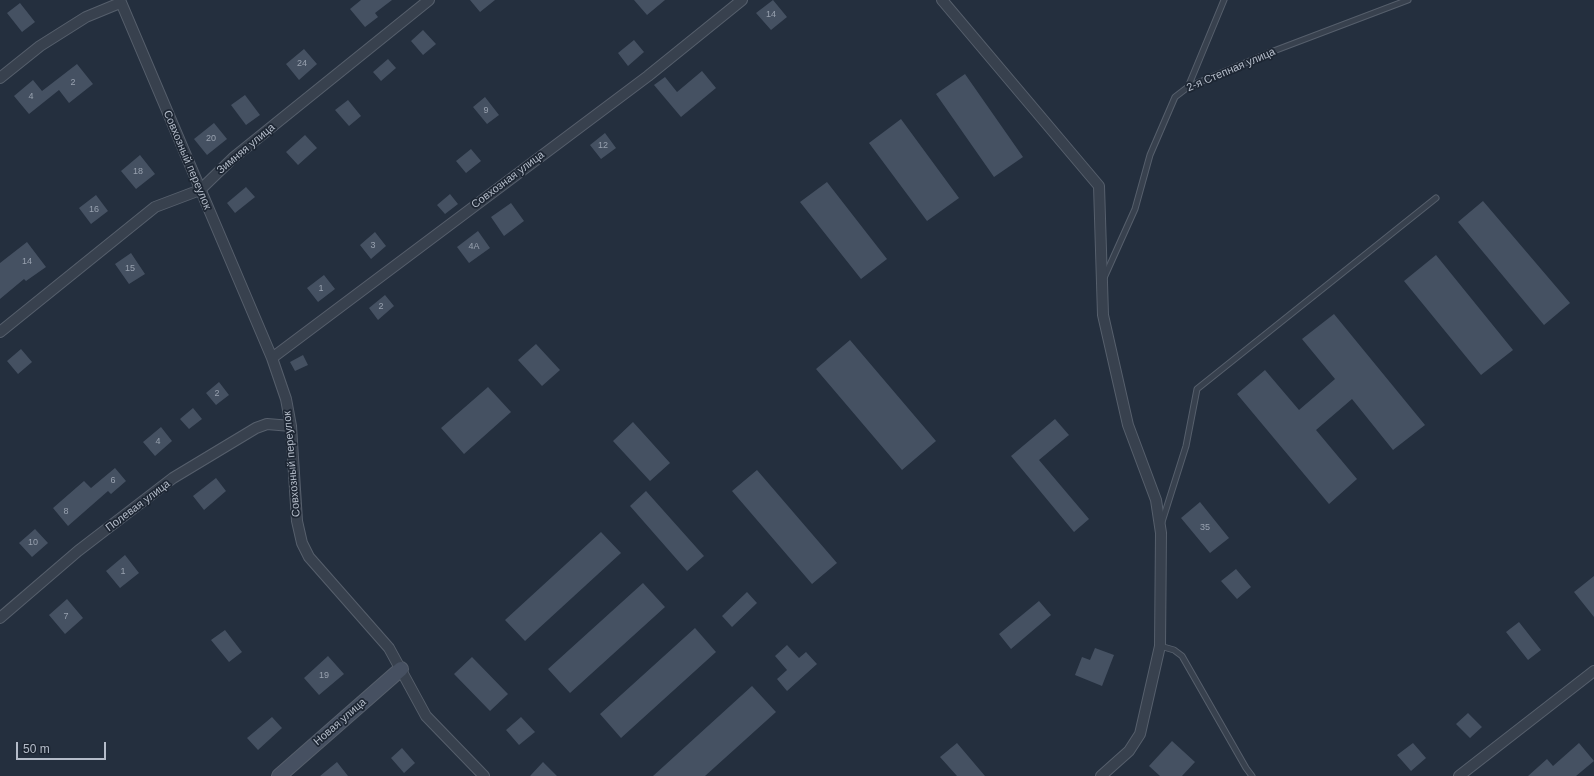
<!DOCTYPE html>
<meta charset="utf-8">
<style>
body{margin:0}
#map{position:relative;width:1594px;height:776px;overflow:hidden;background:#242f3e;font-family:Arial,sans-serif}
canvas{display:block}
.scale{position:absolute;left:16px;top:742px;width:90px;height:18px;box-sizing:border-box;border:2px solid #b4bcc9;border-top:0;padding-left:5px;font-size:12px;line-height:14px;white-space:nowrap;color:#b4bcc9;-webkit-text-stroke:3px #1d2633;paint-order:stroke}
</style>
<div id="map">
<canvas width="1594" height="776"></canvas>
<div class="scale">50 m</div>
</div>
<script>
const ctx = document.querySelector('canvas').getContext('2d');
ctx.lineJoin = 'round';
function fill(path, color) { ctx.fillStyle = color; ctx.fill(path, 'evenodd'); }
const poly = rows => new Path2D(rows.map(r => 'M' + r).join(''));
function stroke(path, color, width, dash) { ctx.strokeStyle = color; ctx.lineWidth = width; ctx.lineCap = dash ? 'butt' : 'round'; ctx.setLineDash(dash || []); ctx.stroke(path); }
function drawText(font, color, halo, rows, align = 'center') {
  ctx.font = font + ' Arial,sans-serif'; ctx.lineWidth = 3.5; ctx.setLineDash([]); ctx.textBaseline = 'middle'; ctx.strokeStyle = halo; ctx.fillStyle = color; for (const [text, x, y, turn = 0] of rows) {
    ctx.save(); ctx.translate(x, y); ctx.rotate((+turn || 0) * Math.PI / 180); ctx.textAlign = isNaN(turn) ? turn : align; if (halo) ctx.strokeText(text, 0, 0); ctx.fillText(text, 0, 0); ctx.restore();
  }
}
fill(poly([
 [361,0,392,0,375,13,378,17,365,27,350,9],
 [470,0,495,0,480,12],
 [634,0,665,0,647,15],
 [773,0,787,17,771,30,756,13],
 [20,3,35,22,22,32,7,13],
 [423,30,436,44,423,55,411,41],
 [634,40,644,52,628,66,618,53],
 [304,49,317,64,299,80,286,64],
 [388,59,396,68,381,81,373,72],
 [77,64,93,84,69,103,59,90,29,114,14,96,33,80,42,91],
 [702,71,716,88,681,117,654,85,665,77,677,92],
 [965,74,1023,157,994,177,936,94],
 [245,95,260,115,246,125,231,105],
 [485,97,499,115,487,124,473,107],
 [348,100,361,116,349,126,335,110],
 [901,119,959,198,927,221,869,143],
 [214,123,227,139,207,155,194,139],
 [605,133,616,148,601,159,590,145],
 [305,135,317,148,298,165,286,152],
 [471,149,481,161,466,173,456,161],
 [140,155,155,174,136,189,121,171],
 [827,182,887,259,861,279,800,202],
 [246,187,255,197,235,213,227,203],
 [450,194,458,204,445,214,437,205],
 [96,195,108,211,91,224,79,208],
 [1483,201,1570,303,1544,325,1458,222],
 [511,203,524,221,504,236,491,217],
 [478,231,490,248,469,263,457,247],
 [375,232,386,246,371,259,360,245],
 [27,242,46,267,26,281,24,279,0,299,0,263],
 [131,253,145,274,129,284,115,264],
 [1436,255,1513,350,1481,375,1404,281],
 [324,275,335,289,318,302,307,288],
 [385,295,394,306,378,320,369,308],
 [1334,314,1425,425,1393,450,1352,399,1316,430,1357,479,1329,504,1237,394,1265,370,1299,410,1335,379,1302,339],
 [850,340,936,441,902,470,816,369],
 [536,344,560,370,542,386,518,360],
 [21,349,32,362,18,374,7,361],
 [303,355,308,365,295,371,290,362],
 [219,382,229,395,216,405,206,393],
 [488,387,511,412,464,454,441,428],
 [193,408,202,419,189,429,180,419],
 [1055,419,1069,435,1039,460,1089,519,1074,532,1011,456],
 [633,422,670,463,650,481,613,441],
 [161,427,172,441,155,456,143,442],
 [115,468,126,481,111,494,108,491,68,526,53,508,84,481,91,488],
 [757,470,837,563,812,584,732,491],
 [216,478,226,491,204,510,193,496],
 [646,491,704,556,687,571,630,506],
 [1200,502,1229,538,1210,553,1181,518],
 [35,529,48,543,32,557,19,543],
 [601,532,621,553,525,641,505,620],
 [125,555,139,573,120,588,106,571],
 [1236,569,1251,587,1237,599,1221,581],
 [1594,576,1594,617,1574,592],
 [643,583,665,607,570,693,548,669],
 [747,592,757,603,732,627,722,616],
 [67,599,83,618,65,634,49,615],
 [1039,601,1051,615,1011,649,999,634],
 [1519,622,1541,650,1528,660,1506,632],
 [695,628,716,652,621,738,600,714],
 [225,630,242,652,229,662,211,640],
 [787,645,799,658,806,652,817,664,787,691,777,679,787,670,775,656],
 [1095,648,1114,655,1102,686,1075,675,1082,657,1090,660],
 [328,656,344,674,319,695,304,678],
 [472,657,508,694,490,711,454,674],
 [752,686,776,712,705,776,653,776],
 [1468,713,1482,727,1470,738,1456,724],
 [272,717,282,728,258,750,247,738],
 [521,717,535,732,519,745,506,730],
 [1172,741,1195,762,1182,776,1160,776,1149,766],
 [957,743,985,776,957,776,940,757],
 [1413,743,1426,758,1411,771,1397,755],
 [1579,743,1594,761,1576,776,1528,776,1547,759,1553,766],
 [402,748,415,763,404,773,391,758],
 [337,762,348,776,320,776],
 [543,762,557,776,530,776]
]), '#455162');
const lane = poly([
 [1188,87,1224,0],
 [1104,278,1135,209,1150,155,1175,97,1188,87,1271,52,1408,0],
 [1162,522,1186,446,1197,389,1436,198],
 [1160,646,1174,650,1182,656,1246,768,1252,776]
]);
const street = poly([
 [120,0,272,358,286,399,291,426,297,521,302,543,309,557,389,648,426,716,484,776],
 [942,0,1099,186,1103,315,1128,425,1156,500,1161,533,1160,646,1140,734,1129,751,1101,776],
 [0,78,40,46,86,17,120,3],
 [0,332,155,207,200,190,233,158,429,0],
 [272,358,648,76,742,0],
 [0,618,78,551,173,478,256,428,267,424,291,426],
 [1459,776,1594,671]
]);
const secondary = poly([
 [279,776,401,669]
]);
stroke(lane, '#565f6c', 7);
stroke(street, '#565f6c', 12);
stroke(secondary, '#565f6c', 16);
stroke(lane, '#38414e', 5);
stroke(street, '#38414e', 10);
stroke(secondary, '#465061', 14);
drawText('9px', '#98a1af', null, [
 ["14",771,15],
 ["24",302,64],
 ["2",73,83],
 ["4",31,97],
 ["9",486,111],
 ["20",211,139],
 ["12",603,146],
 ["18",138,172],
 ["16",94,210],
 ["3",373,246],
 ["4А",474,247],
 ["14",27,262],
 ["15",130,269],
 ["1",321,289],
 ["2",381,307],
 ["2",217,394],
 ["4",158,442],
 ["6",113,481],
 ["8",66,512],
 ["35",1205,528],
 ["10",33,543],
 ["1",123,572],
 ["7",66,617],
 ["19",324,676]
]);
drawText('11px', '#b4bcc9', '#1d2633', [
 ["2-я Степная улица",1231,70,-23],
 ["Зимняя улица",246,149,-40],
 ["Совхозный переулок",187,160,67],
 ["Совхозная улица",508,180,-37],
 ["Совхозный переулок",292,464,-95],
 ["Полевая улица",138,506,-37],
 ["Новая улица",340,722,-41]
]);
</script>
